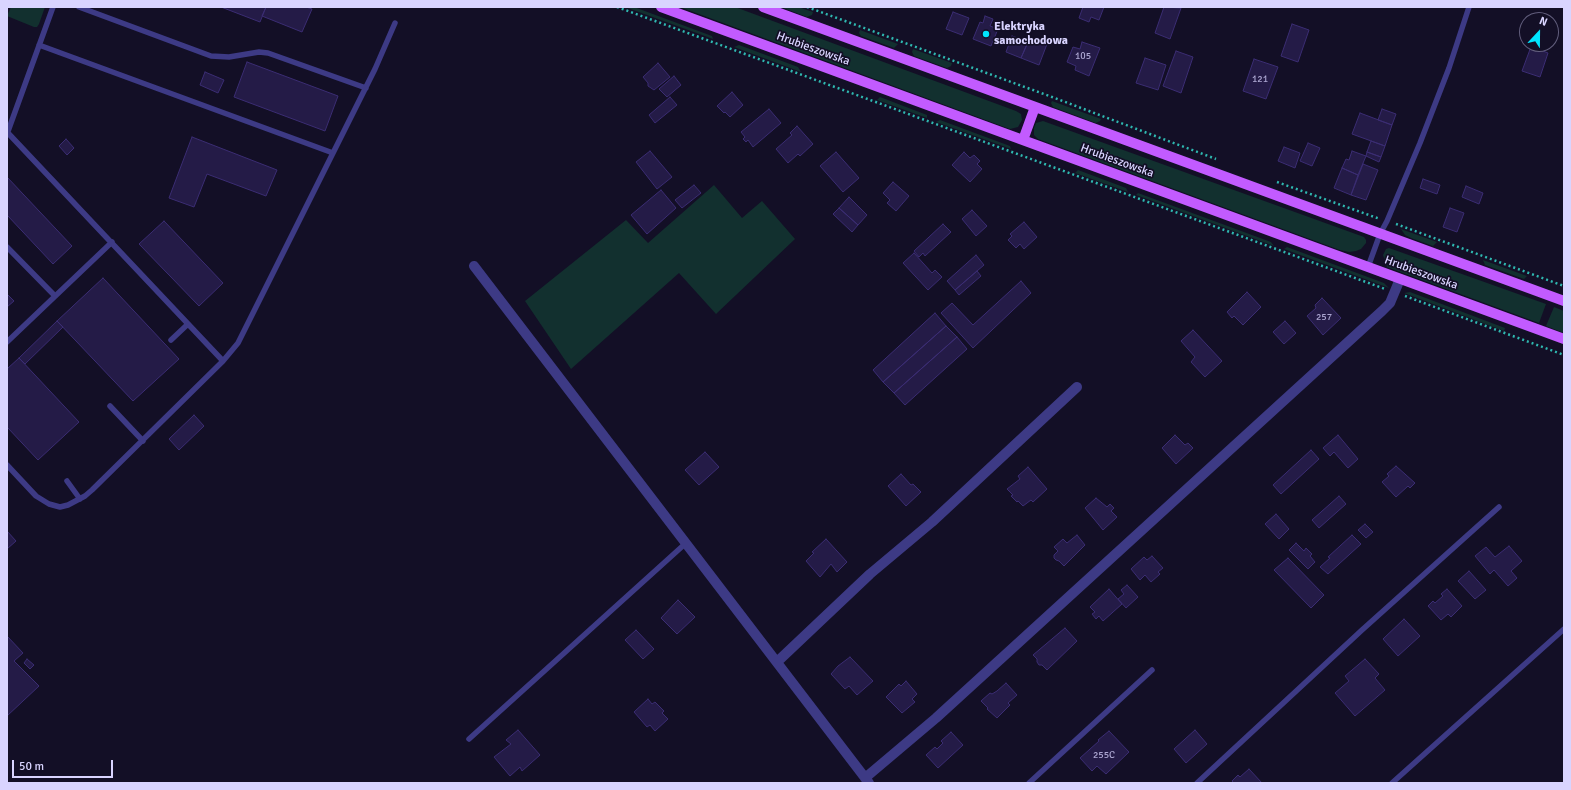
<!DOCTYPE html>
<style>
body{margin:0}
#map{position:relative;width:1571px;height:790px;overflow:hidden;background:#130f26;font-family:Signika,sans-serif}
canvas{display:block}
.frame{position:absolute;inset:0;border:8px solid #d9d4ff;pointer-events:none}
.north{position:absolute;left:1519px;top:12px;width:40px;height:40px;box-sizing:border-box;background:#130f26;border:1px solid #625e7d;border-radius:50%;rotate:22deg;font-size:11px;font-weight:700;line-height:16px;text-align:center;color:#d9d4ff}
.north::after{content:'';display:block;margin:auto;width:14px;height:18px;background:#00e5ff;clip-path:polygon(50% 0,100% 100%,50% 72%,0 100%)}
.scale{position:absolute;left:12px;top:760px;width:101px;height:18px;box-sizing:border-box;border:2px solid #d9d4ff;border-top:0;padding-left:5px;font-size:12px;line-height:14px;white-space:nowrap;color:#d9d4ff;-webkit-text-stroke:3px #130f26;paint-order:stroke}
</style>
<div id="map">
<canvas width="1571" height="790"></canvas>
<div class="frame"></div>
<div class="north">N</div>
<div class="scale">50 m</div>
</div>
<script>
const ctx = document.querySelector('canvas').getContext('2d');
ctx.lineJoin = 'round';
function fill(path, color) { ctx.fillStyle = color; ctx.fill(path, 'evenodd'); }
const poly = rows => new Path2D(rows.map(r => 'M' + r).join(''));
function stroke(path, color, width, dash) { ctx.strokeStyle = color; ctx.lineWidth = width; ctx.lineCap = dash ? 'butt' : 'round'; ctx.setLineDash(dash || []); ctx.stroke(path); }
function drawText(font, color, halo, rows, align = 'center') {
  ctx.font = font + ' Signika,sans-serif'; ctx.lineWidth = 3.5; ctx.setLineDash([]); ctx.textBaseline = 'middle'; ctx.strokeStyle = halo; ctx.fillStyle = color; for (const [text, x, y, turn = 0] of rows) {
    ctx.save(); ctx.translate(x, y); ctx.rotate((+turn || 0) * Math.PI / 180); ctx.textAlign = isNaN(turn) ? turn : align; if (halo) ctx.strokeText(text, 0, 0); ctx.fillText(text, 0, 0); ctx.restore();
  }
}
fill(poly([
 [11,7,45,7,39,24,37,27,34,27,7,16],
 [625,7,634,7,712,36,713,39],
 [680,7,735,7,1016,111,1021,114,1022,120,1018,127,1010,129],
 [781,7,798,7,813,12,812,15,807,17],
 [860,30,898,44,894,48,861,36,859,33],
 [739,45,798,67,801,72,734,47],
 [913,49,952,63,951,66,947,68,914,56,912,52],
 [880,97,927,115,927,118,877,100],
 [1052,101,1101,119,1100,121,1096,123,1053,107,1051,103],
 [940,120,1010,146,1011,149,936,122],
 [1043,121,1364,237,1366,240,1366,243,1361,249,1356,251,1349,252,1340,250,1038,139,1034,135,1034,128,1036,123],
 [1078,170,1126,188,1128,192,1075,173],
 [714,185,742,218,762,201,795,239,716,314,679,273,571,369,525,301,626,220,648,243],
 [1138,193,1271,242,1274,246,1136,195],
 [1401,229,1437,242,1433,246,1411,238,1405,235],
 [1287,247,1384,283,1389,288,1284,249],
 [1389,248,1546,304,1539,323,1387,267,1383,255,1386,249],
 [1483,260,1527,276,1524,279,1485,265],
 [1410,292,1505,328,1504,331,1404,293],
 [1554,307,1564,311,1564,333,1546,326]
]), '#12302f');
const building = poly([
 [221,7,266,7,260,22,221,7],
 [266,7,306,7,312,9,302,32,262,16,266,7],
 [1083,7,1104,7,1099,20,1091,17,1089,22,1079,18,1083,7],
 [1164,7,1181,8,1170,39,1155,33,1164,7],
 [953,12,969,18,962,35,946,29,953,12],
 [985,16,993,19,990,26,998,29,991,46,973,39,980,22,983,23,985,16],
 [1292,24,1309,30,1298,62,1281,56,1292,24],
 [1012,36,1028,42,1021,58,1006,52,1012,36],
 [1036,40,1047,44,1039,65,1021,58,1028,42,1034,45,1036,40],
 [1082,42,1100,48,1089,76,1075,70,1076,66,1067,62,1073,47,1080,49,1082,42],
 [1532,44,1546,44,1543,51,1548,53,1540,77,1522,71,1532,44],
 [1176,51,1193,57,1181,93,1163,86,1176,51],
 [1145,58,1166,65,1158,90,1136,83,1145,58],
 [1254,59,1278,67,1266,99,1243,91,1254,59],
 [247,62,338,96,325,131,234,97,247,62],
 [658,63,670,77,654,90,648,86,648,83,643,77,658,63],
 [205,72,224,80,218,93,200,85,205,72],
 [674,76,681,85,667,97,659,89,674,76],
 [732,92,743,105,730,117,725,112,724,113,717,106,732,92],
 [670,97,677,105,655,123,649,115,670,97],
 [769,109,781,123,753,147,748,140,746,142,743,139,745,137,741,132,769,109],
 [1382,109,1396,114,1392,125,1378,120,1382,109],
 [1360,113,1392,125,1385,146,1352,134,1360,113],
 [797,126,813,144,800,156,798,154,788,163,776,149,792,135,790,133,797,126],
 [192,137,277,170,266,196,207,174,194,207,169,198,192,137],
 [66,139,74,148,67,155,59,146,66,139],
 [1371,141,1385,146,1381,157,1367,152,1371,141],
 [1308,143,1320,148,1312,166,1300,161,1308,143],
 [1284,147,1300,153,1295,168,1278,161,1284,147],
 [650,151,672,177,657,189,636,162,650,151],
 [1352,151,1366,156,1358,175,1342,168,1346,159,1349,160,1352,151],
 [836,152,859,178,843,192,820,166,836,152],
 [964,152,970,158,974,155,980,161,977,164,982,169,970,182,952,165,964,152],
 [1367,152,1381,157,1379,162,1366,156,1367,152],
 [1363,164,1378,170,1366,200,1351,195,1363,164],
 [1342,168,1358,175,1351,195,1334,188,1342,168],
 [7,177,72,246,53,264,7,215,7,177],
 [1423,179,1440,185,1437,194,1420,188,1423,179],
 [893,182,909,196,896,211,887,203,890,200,883,193,893,182],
 [694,185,701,193,682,208,675,200,694,185],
 [1466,186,1483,193,1479,204,1462,197,1466,186],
 [661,190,676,208,647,234,631,215,661,190],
 [849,197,867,215,858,225,839,208,849,197],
 [839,208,858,225,852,232,833,214,839,208],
 [1450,208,1464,213,1457,232,1443,227,1450,208],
 [972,210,987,226,976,236,962,219,972,210],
 [164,221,223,283,199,306,139,244,164,221],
 [1024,222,1037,237,1024,249,1020,244,1016,248,1008,240,1012,236,1010,234,1024,222],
 [943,224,951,232,925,256,923,253,919,257,914,251,943,224],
 [914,253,932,273,935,270,942,277,928,290,903,263,914,253],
 [976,255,984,265,955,290,947,281,976,255],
 [977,271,981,276,959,295,955,290,977,271],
 [103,278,179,359,133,401,57,321,103,278],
 [1021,281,1031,293,973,348,941,313,952,303,973,325,1021,281],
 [1247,292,1261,307,1243,325,1234,316,1232,318,1227,312,1247,292],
 [7,294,14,301,7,307,7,294],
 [1322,298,1341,318,1323,335,1307,316,1316,308,1315,305,1322,298],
 [935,313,946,326,883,382,873,370,935,313],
 [57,321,63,327,25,364,19,358,57,321],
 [1285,321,1296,333,1284,344,1273,332,1285,321],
 [946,326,957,337,894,393,883,382,946,326],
 [1193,330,1222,361,1205,377,1191,362,1195,357,1181,341,1193,330],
 [957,337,967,349,905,405,894,393,957,337],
 [19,358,79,422,38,460,7,427,7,369,19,358],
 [194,415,204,426,179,450,169,439,194,415],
 [1175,435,1185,445,1188,443,1193,448,1176,464,1162,448,1175,435],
 [1338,435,1358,459,1348,468,1334,452,1330,456,1323,448,1338,435],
 [1311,450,1319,459,1281,494,1273,485,1311,450],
 [705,452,719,467,699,485,685,470,705,452],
 [1396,466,1415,483,1410,488,1408,486,1396,497,1382,482,1389,476,1387,474,1396,466],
 [1028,467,1047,489,1033,502,1031,500,1023,506,1018,501,1017,502,1011,496,1013,495,1007,489,1020,479,1018,476,1028,467],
 [901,474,911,485,913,484,921,492,906,506,888,486,901,474],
 [1339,496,1346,504,1319,528,1312,520,1339,496],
 [1096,498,1107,507,1110,504,1114,508,1111,511,1117,517,1103,530,1085,508,1096,498],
 [1276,514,1289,529,1279,539,1265,524,1276,514],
 [1365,524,1373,532,1366,538,1358,530,1365,524],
 [7,531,16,541,7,549,7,531],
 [1077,535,1085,545,1064,566,1059,561,1056,560,1054,558,1054,555,1058,551,1054,547,1063,539,1067,543,1077,535],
 [1352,535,1361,544,1328,574,1320,567,1330,558,1328,557,1352,535],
 [826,539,847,562,837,572,831,564,820,577,806,561,814,553,812,552,826,539],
 [1296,543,1304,551,1306,548,1312,554,1310,556,1315,562,1308,569,1289,550,1296,543],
 [1509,546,1522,561,1511,571,1517,578,1508,586,1494,570,1490,574,1475,556,1486,547,1495,557,1509,546],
 [1152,556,1163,568,1158,572,1160,574,1151,582,1145,575,1140,580,1131,569,1144,557,1147,560,1152,556],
 [1288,558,1324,595,1311,608,1274,570,1288,558],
 [1469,571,1486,590,1475,599,1458,581,1469,571],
 [1127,585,1138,597,1126,608,1118,599,1124,594,1121,590,1127,585],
 [1109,589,1122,604,1103,621,1099,616,1096,619,1092,614,1095,612,1090,607,1109,589],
 [1447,589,1462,606,1451,617,1448,614,1441,620,1428,606,1433,601,1435,603,1443,596,1441,594,1447,589],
 [678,600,695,617,677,634,661,618,678,600],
 [1404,619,1420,636,1398,656,1383,639,1404,619],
 [1065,628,1077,641,1047,670,1042,665,1039,665,1037,662,1037,659,1033,655,1065,628],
 [636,630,654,649,643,659,625,640,636,630],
 [7,636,23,653,14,661,39,686,7,716,7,636],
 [850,657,873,681,857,695,849,686,845,689,831,674,838,666,850,657],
 [27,659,34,665,30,669,24,663,27,659],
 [1365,659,1379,674,1375,678,1385,690,1355,716,1335,693,1349,681,1345,676,1365,659],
 [906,681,917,694,912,699,915,702,902,713,886,697,899,684,901,686,906,681],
 [1006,683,1017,695,1008,703,1010,705,997,718,987,709,988,708,981,701,990,693,992,694,997,691,1006,683],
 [648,699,652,704,655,702,664,711,662,713,668,719,655,731,650,725,647,727,634,712,648,699],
 [518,730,540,755,522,771,520,767,510,776,494,757,511,744,506,740,518,730],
 [1195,730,1207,744,1186,763,1174,749,1195,730],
 [1109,731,1129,752,1106,774,1097,766,1092,771,1080,758,1099,741,1098,740,1109,731],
 [951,732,963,745,938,768,926,755,935,747,937,749,943,743,941,741,951,732],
 [1249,769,1262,783,1234,783,1232,781,1238,775,1240,777,1249,769]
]);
fill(building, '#241b47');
stroke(building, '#3b2d73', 1);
stroke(poly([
 [617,7,1385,289],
 [807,7,1052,97,1216,159],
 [1277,182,1380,219],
 [1396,224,1564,286],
 [1405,296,1564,355]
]), '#2fb8b0', 2.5, [2, 3]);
stroke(poly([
 [79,7,211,56,229,57,259,52,268,53,366,88],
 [8,133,223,361],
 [7,134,53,7],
 [333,153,375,69,395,23],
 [7,247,55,296],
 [1368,267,1380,234,1387,221,1420,143,1449,68,1469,7],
 [171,340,188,324],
 [7,342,112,242],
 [110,406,143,441],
 [7,465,36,496,49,504,60,507,68,505,85,496,92,490,223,361,238,343,333,153,39,45],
 [67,481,80,499],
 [469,739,686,543],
 [1029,783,1152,670],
 [1197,783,1362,630,1499,507],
 [1392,783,1564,629]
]), '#3d3a85', 5.5);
stroke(poly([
 [474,266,869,783],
 [777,662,870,574,932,522,1077,387],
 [865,778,936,718,1382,311,1390,303,1400,279]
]), '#3d3a85', 10);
stroke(poly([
 [661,7,1564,339],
 [763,7,1564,301],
 [1023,140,1035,107]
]), '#c25bff', 10);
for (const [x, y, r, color] of [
 [986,34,4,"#00e5ff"]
]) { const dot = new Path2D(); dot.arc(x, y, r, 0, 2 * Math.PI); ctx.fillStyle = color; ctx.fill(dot); stroke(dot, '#130f26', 1.5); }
drawText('10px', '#aca6d1', null, [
 ["105",1083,56],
 ["121",1260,79],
 ["257",1324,317],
 ["255C",1104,755]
]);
drawText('bold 12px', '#d9d4ff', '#130f26', [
 ["Elektryka",994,27],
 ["samochodowa",994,41]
], 'left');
drawText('12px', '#d9d4ff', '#130f26', [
 ["Hrubieszowska",813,49,20],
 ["Hrubieszowska",1117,161,20],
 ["Hrubieszowska",1421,273,20]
]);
</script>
